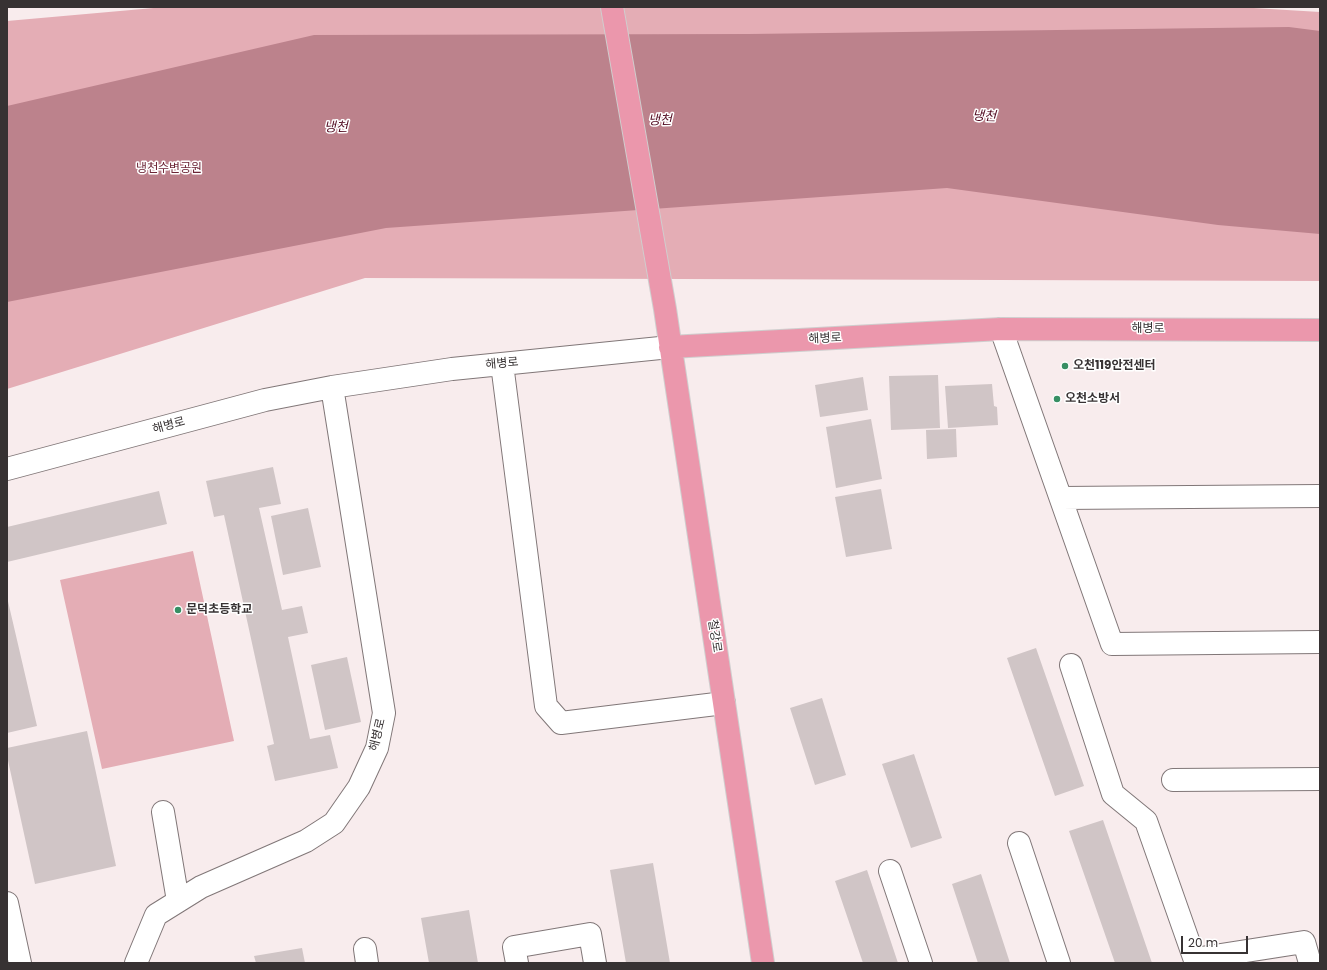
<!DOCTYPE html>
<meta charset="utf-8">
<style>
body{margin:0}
#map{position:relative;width:1327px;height:970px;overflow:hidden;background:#f8eced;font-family:Poppins,sans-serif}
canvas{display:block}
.frame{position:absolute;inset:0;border:8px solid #373233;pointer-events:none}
.scale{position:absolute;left:1181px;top:936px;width:67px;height:18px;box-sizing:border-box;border:2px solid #373233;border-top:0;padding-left:5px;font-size:12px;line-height:14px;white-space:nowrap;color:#373233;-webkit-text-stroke:3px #fff;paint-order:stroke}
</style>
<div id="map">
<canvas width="1327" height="970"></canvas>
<div class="frame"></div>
<div class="scale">20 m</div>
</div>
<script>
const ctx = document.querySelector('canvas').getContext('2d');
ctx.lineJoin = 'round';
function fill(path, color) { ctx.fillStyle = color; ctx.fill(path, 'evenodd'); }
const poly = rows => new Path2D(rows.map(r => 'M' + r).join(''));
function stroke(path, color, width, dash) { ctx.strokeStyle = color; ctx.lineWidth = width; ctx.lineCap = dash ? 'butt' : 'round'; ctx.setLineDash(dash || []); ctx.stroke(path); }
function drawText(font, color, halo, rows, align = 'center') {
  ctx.font = font + ' Poppins,"Noto Sans KR",sans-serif'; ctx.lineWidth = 3; ctx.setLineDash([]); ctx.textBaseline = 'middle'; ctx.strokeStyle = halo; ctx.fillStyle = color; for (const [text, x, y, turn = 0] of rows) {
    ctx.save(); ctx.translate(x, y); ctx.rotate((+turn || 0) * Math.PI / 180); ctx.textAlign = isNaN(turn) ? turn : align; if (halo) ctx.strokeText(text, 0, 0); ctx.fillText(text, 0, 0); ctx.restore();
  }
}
fill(poly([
 [165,7,1237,7,1320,12,1320,281,365,278,7,389,7,21],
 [193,551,234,741,102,769,60,580]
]), '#e4adb5');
fill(poly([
 [1289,27,1320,31,1320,234,1218,225,947,188,386,228,7,302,7,106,314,35,749,34]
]), '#bc828c');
fill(poly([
 [938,375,940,428,891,430,889,376],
 [863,377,868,410,820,417,815,385],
 [992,384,994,406,997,407,998,425,948,428,945,386],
 [871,419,882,479,836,488,826,427],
 [956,429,957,457,927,459,926,430],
 [273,467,281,504,259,508,282,610,302,606,308,633,288,637,310,739,330,735,338,768,275,781,267,746,274,744,224,515,214,517,206,481],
 [881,489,892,549,846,557,835,497],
 [159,491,167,524,7,562,7,527],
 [308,508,321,567,283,575,271,516],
 [7,597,37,726,7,733],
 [1036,648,1084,786,1055,796,1007,658],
 [347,657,361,722,325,730,311,665],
 [822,698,846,775,815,785,790,708],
 [87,731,116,866,35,884,7,756,7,748],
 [914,754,942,838,911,848,882,764],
 [1103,820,1152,963,1115,963,1069,831],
 [653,863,670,963,626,963,610,870],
 [867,870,898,963,863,963,835,881],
 [981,874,1010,963,978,963,952,884],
 [469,910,478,963,429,963,421,918],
 [302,948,305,963,256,963,254,956]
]), '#d0c5c6');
const minor = poly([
 [1001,329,1112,644,1320,642],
 [502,364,546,706,561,723,724,703],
 [7,469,265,400,332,387,452,369,670,347],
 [1061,498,1320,496],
 [1071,665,1113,794,1146,821,1196,963],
 [1173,780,1320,779],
 [163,812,178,901],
 [1019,843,1059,963],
 [890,871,921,963],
 [7,903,20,963],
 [365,949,367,963],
 [1195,959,1304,942,1310,963],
 [136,963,156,915,201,887,306,841,334,823,359,787,377,748,384,713,332,387],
 [517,963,514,947,590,934,595,963]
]);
const major = poly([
 [612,7,665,309,763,963],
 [670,347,1001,329,1320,330]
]);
stroke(minor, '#817778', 24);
stroke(major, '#cfcece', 24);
stroke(minor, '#fff', 22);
stroke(major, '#eb97ac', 22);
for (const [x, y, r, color] of [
 [1065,366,4,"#378f64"],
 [1057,399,4,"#378f64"],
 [178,610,4,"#378f64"]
]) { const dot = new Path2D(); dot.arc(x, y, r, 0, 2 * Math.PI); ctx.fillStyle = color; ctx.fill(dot); stroke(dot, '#fff', 1.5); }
drawText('12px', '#6c2536', '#fff', [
 ["냉천수변공원",169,169]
]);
drawText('12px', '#373233', '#fff', [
 ["해병로",1148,329],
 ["해병로",825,339,-3],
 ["해병로",502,364,-5],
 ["해병로",169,426,-15],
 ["철강로",714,636,81],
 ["해병로",378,735,-76]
]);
drawText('bold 12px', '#373233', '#fff', [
 ["오천119안전센터",1073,366],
 ["오천소방서",1065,399],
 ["문덕초등학교",186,610]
], 'left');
drawText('italic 13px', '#520b21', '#fff', [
 ["냉천",984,117,2],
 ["냉천",660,121,-1],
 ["냉천",336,128,-1]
]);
</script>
